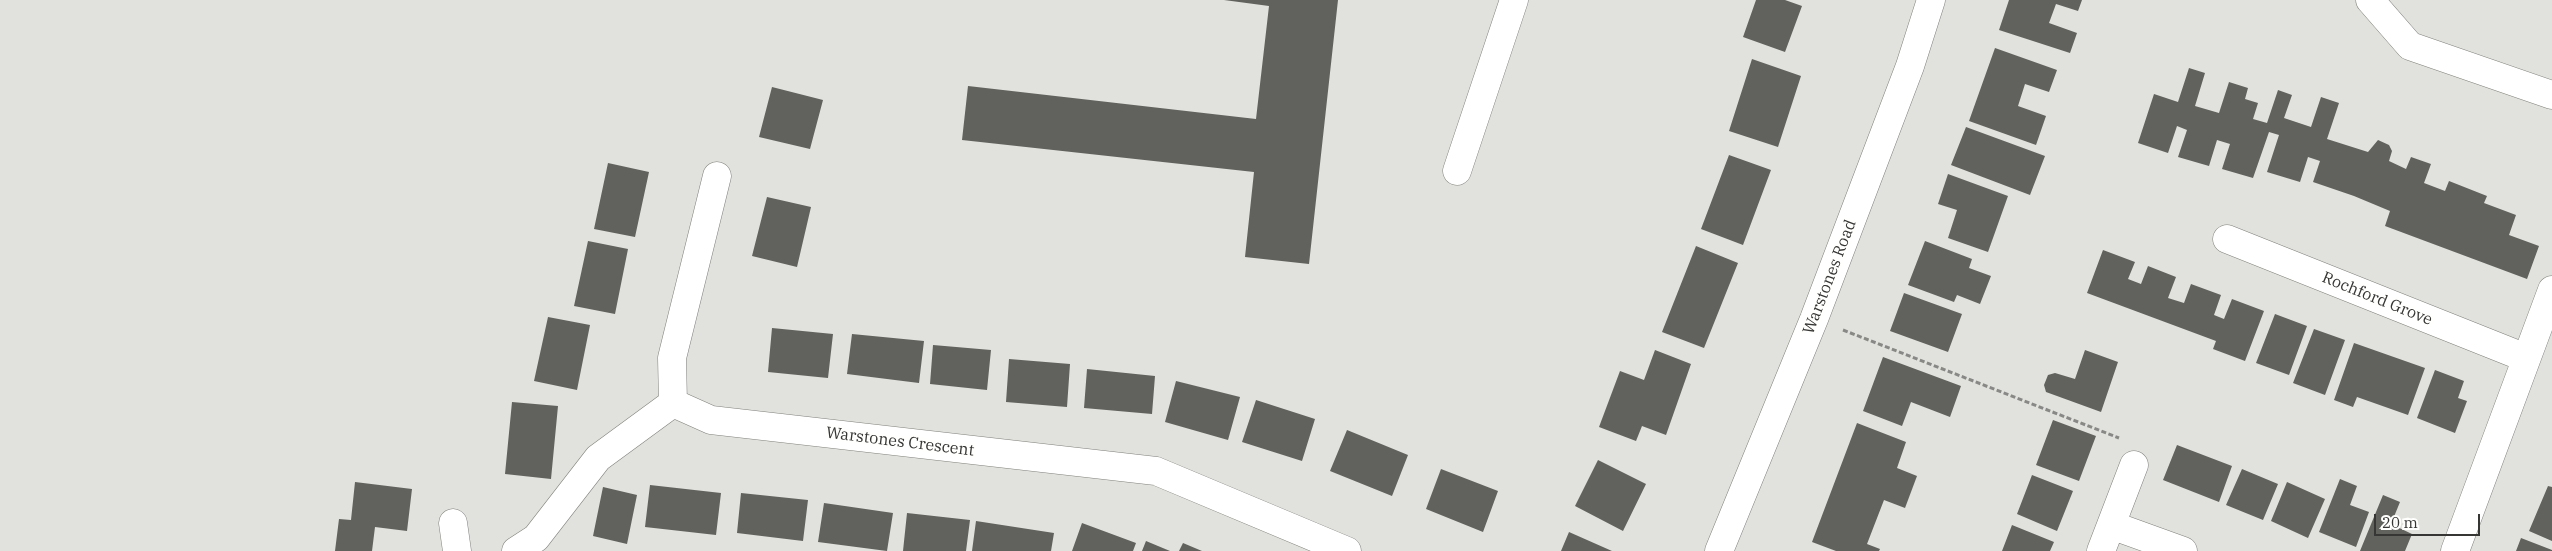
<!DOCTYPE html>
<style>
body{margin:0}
#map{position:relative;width:2552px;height:551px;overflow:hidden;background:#e1e1dd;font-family:"IBM Plex Serif",serif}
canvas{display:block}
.scale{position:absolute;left:2374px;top:514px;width:106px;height:22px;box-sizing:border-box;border:2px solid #363635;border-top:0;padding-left:6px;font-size:15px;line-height:18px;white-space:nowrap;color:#363635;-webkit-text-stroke:4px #fffffe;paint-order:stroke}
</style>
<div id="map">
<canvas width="2552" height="551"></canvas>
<div class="scale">20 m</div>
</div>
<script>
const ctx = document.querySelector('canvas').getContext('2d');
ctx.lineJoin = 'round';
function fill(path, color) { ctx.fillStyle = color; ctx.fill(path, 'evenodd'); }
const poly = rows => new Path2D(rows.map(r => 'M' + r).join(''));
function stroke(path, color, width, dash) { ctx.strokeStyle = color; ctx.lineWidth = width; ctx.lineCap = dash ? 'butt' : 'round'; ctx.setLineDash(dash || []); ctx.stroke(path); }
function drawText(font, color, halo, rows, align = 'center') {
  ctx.font = font + ' "IBM Plex Serif",serif'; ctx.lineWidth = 5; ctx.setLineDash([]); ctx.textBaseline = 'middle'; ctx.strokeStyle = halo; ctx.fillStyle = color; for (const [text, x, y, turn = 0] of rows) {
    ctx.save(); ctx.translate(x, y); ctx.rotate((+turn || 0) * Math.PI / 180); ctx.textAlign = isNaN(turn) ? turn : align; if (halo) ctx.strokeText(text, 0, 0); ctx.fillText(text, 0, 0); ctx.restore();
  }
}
fill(poly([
 [1224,0,1338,0,1309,264,1245,257,1254,172,962,140,968,86,1256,119,1269,6],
 [1756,0,1785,0,1802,6,1785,52,1743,37],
 [2009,0,2082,0,2078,11,2056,4,2049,23,2077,33,2070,53,1999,30],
 [1995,48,2057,70,2049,92,2025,84,2018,106,2046,116,2036,145,1969,121],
 [1752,59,1801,76,1778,147,1729,131],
 [2189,68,2205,73,2195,106,2219,113,2229,82,2248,88,2245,99,2258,103,2253,119,2267,123,2278,90,2292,95,2284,118,2311,127,2321,97,2339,103,2327,139,2368,152,2378,140,2389,145,2392,151,2389,161,2406,169,2411,157,2431,164,2424,183,2445,191,2449,181,2487,196,2484,203,2516,215,2509,235,2539,246,2527,279,2385,226,2390,211,2354,196,2313,182,2320,161,2308,157,2300,182,2267,172,2279,135,2269,132,2253,178,2222,169,2230,144,2217,140,2209,166,2178,157,2187,130,2177,126,2168,153,2138,143,2154,94,2178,102],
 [772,87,823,100,810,149,759,137],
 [1966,127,2045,156,2030,195,1951,165],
 [1729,155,1771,170,1743,245,1701,229],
 [608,163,649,172,635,237,594,229],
 [1948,174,2008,196,1988,252,1948,238,1957,210,1938,204],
 [767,197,811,207,797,267,752,256],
 [588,241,628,249,615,314,574,306],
 [1925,241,1972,259,1969,268,1991,276,1980,304,1957,295,1954,302,1908,285],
 [1696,246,1738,263,1704,348,1662,332],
 [2103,250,2135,262,2128,279,2141,284,2148,266,2176,277,2168,298,2184,303,2191,284,2221,295,2214,315,2224,319,2232,299,2264,311,2245,361,2213,349,2216,341,2087,293],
 [1904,293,1962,314,1948,352,1890,331],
 [2275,314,2307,326,2289,375,2256,363],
 [548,317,590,325,577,390,534,381],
 [772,328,833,334,828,378,768,372],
 [2314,329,2345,340,2325,395,2293,383],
 [852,334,924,341,919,383,847,374],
 [2354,343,2425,368,2408,415,2357,397,2353,407,2334,400],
 [933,345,991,350,987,390,930,384],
 [1655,350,1691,364,1666,435,1642,426,1636,441,1599,427,1620,371,1644,380],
 [2085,350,2118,362,2101,412,2046,392,2044,385,2048,375,2055,373,2075,379],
 [1883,357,1961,386,1950,417,1911,402,1902,426,1863,411],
 [1009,359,1070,364,1067,407,1006,402],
 [1087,369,1155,376,1152,414,1084,408],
 [2435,370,2464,381,2458,398,2467,401,2455,433,2417,418],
 [1176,381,1240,397,1228,440,1165,422],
 [1256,400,1315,419,1302,461,1242,442],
 [512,402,558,406,551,479,505,474],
 [2053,420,2096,436,2079,481,2036,465],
 [1857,423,1906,442,1897,468,1917,476,1905,508,1884,500,1867,544,1880,549,1879,551,1836,551,1812,542],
 [1347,430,1408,455,1392,496,1330,471],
 [2177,445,2232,466,2219,502,2163,480],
 [1598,460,1646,484,1623,531,1575,506],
 [1441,469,1498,491,1483,532,1426,509],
 [2242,469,2278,484,2263,520,2226,505],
 [2032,475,2073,491,2057,531,2017,514],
 [2340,479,2357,486,2350,505,2369,512,2356,547,2319,532],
 [355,482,412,489,407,531,375,527,372,551,335,551,339,519,351,520],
 [2287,482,2325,499,2308,538,2271,521],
 [650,485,721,493,716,535,645,527],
 [2548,486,2552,487,2552,541,2529,531],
 [603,487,637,495,627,544,593,536],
 [741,493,808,500,803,541,737,533],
 [2383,495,2400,502,2391,524,2412,534,2405,551,2360,551],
 [824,503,893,513,887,551,818,542],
 [907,513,970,520,966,551,903,551],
 [976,521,1054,533,1051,551,972,551],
 [1082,523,1136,543,1133,551,1072,551],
 [2012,525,2054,542,2050,551,2002,551],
 [1569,532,1612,551,1561,551],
 [2521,538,2552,550,2552,551,2516,551],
 [1146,541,1170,551,1142,551],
 [1183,543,1202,551,1179,551]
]), '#61615d');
const minor = poly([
 [2370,0,2410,46,2552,95],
 [1457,171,1514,0],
 [717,176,672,358,673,403,711,420,1156,471,1347,551],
 [2227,239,2526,358],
 [453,523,457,551],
 [2111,525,2134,465],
 [516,551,536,538,598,458,673,403],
 [1719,551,1814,319,1910,66,1931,0],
 [2101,551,2111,525,2183,551],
 [2455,551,2552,290]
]);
stroke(minor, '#80807c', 29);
stroke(poly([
 [1843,330,2119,438]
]), '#888886', 3, [5, 2.5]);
stroke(minor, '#fff', 28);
drawText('16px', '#363635', '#fffffe', [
 ["Warstones Road",1830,277,-69],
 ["Rochford Grove",2377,299,22],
 ["Warstones Crescent",900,442,7]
]);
</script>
